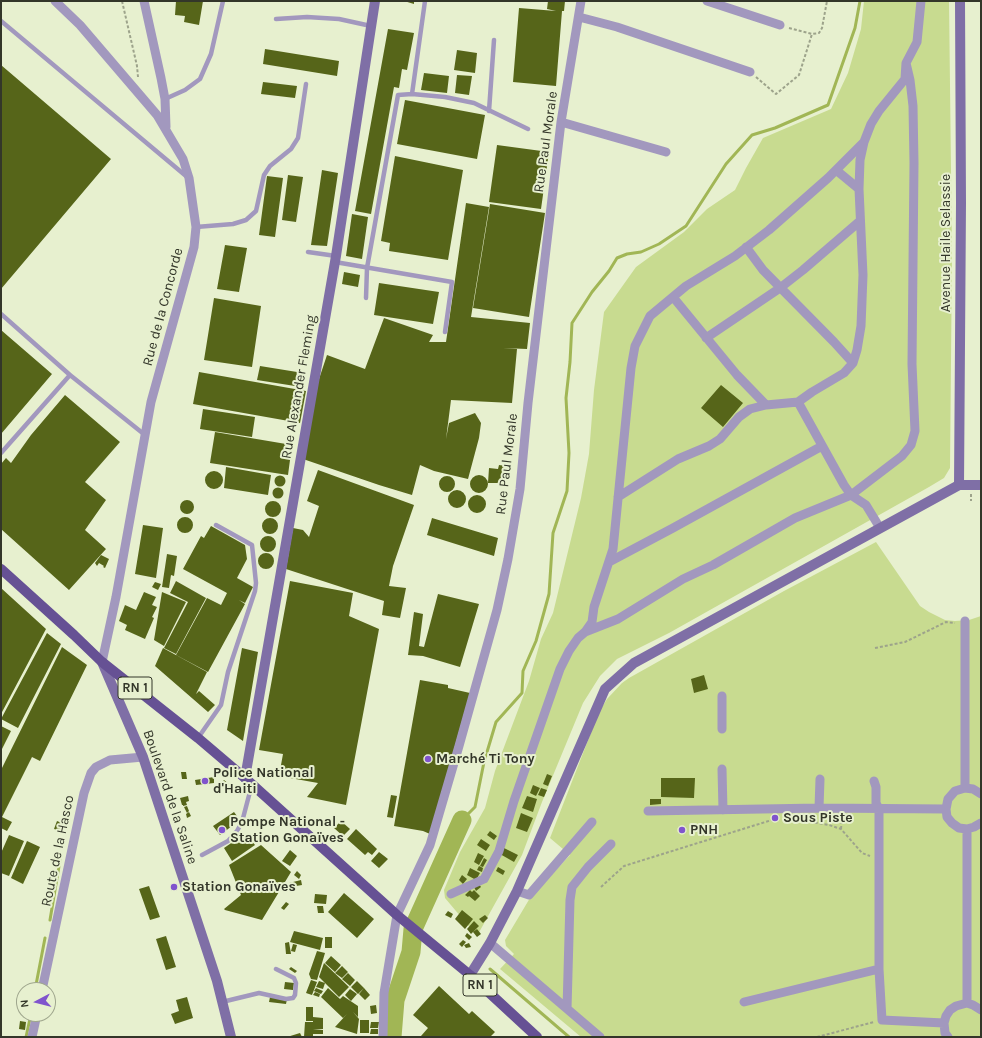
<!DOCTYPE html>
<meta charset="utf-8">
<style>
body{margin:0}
#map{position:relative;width:982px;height:1038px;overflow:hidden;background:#e7f0cf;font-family:Karla,sans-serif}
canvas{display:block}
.frame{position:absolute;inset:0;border:2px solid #333629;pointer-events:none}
.north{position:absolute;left:16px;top:982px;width:40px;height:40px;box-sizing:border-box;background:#e7f0cf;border:1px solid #9fa68d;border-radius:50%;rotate:263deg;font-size:11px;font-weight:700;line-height:16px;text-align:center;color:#333629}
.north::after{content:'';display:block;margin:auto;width:14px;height:18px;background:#8054cd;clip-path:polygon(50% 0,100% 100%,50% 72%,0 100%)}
</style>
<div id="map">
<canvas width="982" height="1038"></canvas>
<div class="frame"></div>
<div class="north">N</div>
</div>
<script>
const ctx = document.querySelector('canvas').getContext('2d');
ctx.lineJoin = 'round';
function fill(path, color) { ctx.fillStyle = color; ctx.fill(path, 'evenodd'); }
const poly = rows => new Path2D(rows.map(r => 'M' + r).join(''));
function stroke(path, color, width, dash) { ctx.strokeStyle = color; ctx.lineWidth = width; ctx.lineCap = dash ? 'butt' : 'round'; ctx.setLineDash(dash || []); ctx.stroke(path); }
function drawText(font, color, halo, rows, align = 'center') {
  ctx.font = font + ' Karla,sans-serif'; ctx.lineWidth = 4; ctx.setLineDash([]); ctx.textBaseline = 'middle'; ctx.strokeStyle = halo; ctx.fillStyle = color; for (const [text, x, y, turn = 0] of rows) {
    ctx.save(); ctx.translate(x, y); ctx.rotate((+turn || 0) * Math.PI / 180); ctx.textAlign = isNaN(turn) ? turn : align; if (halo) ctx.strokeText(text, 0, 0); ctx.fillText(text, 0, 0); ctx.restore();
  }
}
fill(poly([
 [864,1,949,1,952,254,950,468,944,478,929,487,669,633,617,659,600,676,583,703,542,802,522,855,477,936,445,898,444,890,460,852,485,808,495,771,529,681,541,639,553,613,581,498,589,454,594,390,604,312,636,267,684,232,707,209,735,190,746,168,763,138,831,109,848,73,861,29],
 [876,542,920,606,929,612,945,620,955,621,969,620,981,616,981,1037,581,1037,500,969,514,954,506,946,505,940,530,898,570,855,550,838,599,712,607,699,622,683,629,678,784,591]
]), '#c8db90');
stroke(poly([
 [462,820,475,807,484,762,496,722,522,693,523,671,536,641,549,594,553,533,567,491,569,453,566,398,570,362,572,323,592,292,609,271,617,258,627,254,641,252,659,244,686,226,726,164,752,135,775,128,828,105,855,28,860,1],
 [50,920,60,860],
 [490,969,569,1037],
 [35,990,45,938],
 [26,1037,31,1014]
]), '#a1b655', 3);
stroke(poly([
 [392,1037,395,1000,411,952,413,929,462,820]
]), '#a1b655', 19);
fill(poly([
 [176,1,203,1,199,25,184,22,185,16,175,15],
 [404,1,414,1,414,4],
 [548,1,565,1,564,11,562,11,556,86,513,82,519,8,556,11,547,9],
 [388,29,414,33,407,70,402,69,399,88,394,87,371,214,355,211],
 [265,49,339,61,337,76,263,64],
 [457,50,477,53,475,73,454,70],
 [1,65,111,159,1,289],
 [424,73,449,76,447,93,421,90],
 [457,75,472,76,469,95,455,93],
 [263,82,297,86,295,98,261,94],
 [405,100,485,115,477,159,397,144],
 [497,145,549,152,541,209,489,202],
 [395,156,463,170,448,260,389,251,390,243,381,241],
 [322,170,338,173,327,246,311,245],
 [288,175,303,177,296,222,282,220],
 [267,176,283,178,275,237,259,235],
 [466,203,489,207,471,317,530,323,527,349,503,348,517,349,512,403,451,400,446,439,449,423,475,413,481,423,479,438,468,479,434,471,420,465,412,495,379,485,303,459,314,394,327,355,365,369,384,318,433,335,429,342,446,342],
 [490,204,545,213,529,317,473,308],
 [352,214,368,217,362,259,346,256],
 [225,245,247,248,239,292,217,289],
 [344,272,360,275,358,287,342,284],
 [379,283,439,292,433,324,374,315],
 [214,298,261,306,252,367,204,360],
 [1,330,52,374,1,434],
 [260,366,297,372,295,386,257,380],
 [199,372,306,391,300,423,193,404],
 [721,385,743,403,723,427,701,408],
 [65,395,120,442,85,482,106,500,85,530,106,549,69,590,1,529,1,464,6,458,11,463,31,435],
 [203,409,255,417,252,437,200,429],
 [215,432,292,445,288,475,210,463],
 [499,465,506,466,505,483,488,483,489,468,498,469],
 [226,467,271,475,268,495,224,488],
 [318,470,414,505,393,566,389,586,406,588,400,618,382,615,384,601,286,569,293,528,303,530,309,537,319,506,307,501],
 '205 480a9 9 0 1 1 18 0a9 9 0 1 1-18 0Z',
 '470 484a9 9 0 1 1 18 0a9 9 0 1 1-18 0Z',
 '274.5 481a5.5 5.5 0 1 1 11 0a5.5 5.5 0 1 1-11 0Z',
 '439 484a8 8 0 1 1 16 0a8 8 0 1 1-16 0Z',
 '272.5 493a5.5 5.5 0 1 1 11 0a5.5 5.5 0 1 1-11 0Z',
 '448 499a9 9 0 1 1 18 0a9 9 0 1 1-18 0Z',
 '468 504a9 9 0 1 1 18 0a9 9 0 1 1-18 0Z',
 '180 507a7 7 0 1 1 14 0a7 7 0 1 1-14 0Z',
 '265 509a8 8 0 1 1 16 0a8 8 0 1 1-16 0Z',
 '177 525a8 8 0 1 1 16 0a8 8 0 1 1-16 0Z',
 [432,518,498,538,494,556,427,535],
 '262 526a8 8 0 1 1 16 0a8 8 0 1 1-16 0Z',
 [143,525,163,528,156,578,135,574],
 [211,526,245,545,247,559,237,578,253,587,245,603,239,600,245,604,208,672,176,655,207,598,221,605,227,593,183,569,201,536,204,538],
 '260 544a8 8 0 1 1 16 0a8 8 0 1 1-16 0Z',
 '258 561a8 8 0 1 1 16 0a8 8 0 1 1-16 0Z',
 [167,554,177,556,174,576,171,575,169,588,162,587],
 [101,555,109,559,105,568,103,567,104,566,99,563,97,566,95,563],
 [176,581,206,598,176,654,164,648,188,602,170,593],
 [290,581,353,593,349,616,379,629,346,805,307,797,318,783,279,776,283,754,259,750],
 [155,582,161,584,158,590,152,587],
 [1,588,46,629,1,714],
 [144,592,156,597,152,605,157,607,152,617,154,618,145,639,125,630,127,625,119,621,125,605,136,610],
 [162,592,186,602,164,646,154,640],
 [438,594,479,604,460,667,423,656,408,655,414,612,423,614,419,646,424,647],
 [47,633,61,644,18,728,1,719],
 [62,647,87,665,40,761,32,757,2,817,12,822,7,831,1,828,1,770],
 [163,648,207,672,196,694,199,691,215,705,208,712,155,666],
 [242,648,258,652,243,741,227,730],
 [704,675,708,689,694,693,691,679],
 [420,680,448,685,448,688,470,693,430,834,423,831,394,826],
 [1,726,11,731,1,751],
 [181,772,186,772,187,779,182,779],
 [547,774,552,776,548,786,543,784],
 [214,777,214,783,196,785,195,780],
 [661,778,695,778,694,798,661,797],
 [224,780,237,791,234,794,221,784],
 [533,785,540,788,536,796,530,793],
 [541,788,547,790,544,797,538,795],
 [391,795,397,796,393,818,387,817],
 [188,796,189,801,186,802,187,805,183,806,183,805,182,805,180,798],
 [527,796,537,799,533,812,522,808],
 [650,799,661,799,661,804,650,805],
 [187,806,189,811,187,813,184,807],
 [189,812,191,816,187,818,186,814],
 [234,812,240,820,220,835,213,826],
 [521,813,533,818,527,832,516,828],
 [57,821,64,824,61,831,54,829],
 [341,821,350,829,343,836,334,828],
 [356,829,377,849,372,855,368,852,365,855,347,839],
 [490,831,497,836,494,840,487,835],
 [9,835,24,841,9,876,1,873,1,853],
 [245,835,250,842,252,841,255,845,232,861,224,848,240,837,241,839],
 [481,839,490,845,486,851,477,845],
 [27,841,40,847,23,884,11,878],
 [261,845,291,872,262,920,225,910,224,909,241,895,229,865],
 [504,848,518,855,514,862,500,854],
 [290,850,297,856,290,866,282,861],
 [379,852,388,859,379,868,371,861],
 [478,853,484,856,479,865,474,862],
 [484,858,487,860,483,867,480,866],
 [479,866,483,868,482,872,477,870],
 [498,867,505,871,503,875,496,871],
 [470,868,480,873,476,880,467,875],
 [297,871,301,875,299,879,294,875],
 [462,875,467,879,463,884,459,880],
 [301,880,302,885,290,887,289,883],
 [479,884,481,887,476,891,474,887],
 [149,886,160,917,150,920,139,889],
 [470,890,472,892,474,890,480,896,475,901,469,896,468,897,465,895],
 [344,893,374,919,357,938,328,912],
 [315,894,327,895,326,904,314,903],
 [286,902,289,904,284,910,281,908],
 [317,906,323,906,324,913,318,913],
 [462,910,473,919,465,929,455,919],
 [448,911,453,914,451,918,445,915],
 [485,915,488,918,483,923,479,919],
 [474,921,479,926,471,934,467,929],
 [477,929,481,934,477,937,473,932],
 [294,931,323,938,320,950,290,942],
 [467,933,472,937,469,940,465,936],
 [166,936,176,967,166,970,156,939],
 [325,937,332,937,332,948,325,948],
 [463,940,466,942,462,947,459,944],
 [289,942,291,954,286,954,285,943],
 [469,943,471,947,466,948,464,945],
 [293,944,297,945,295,952,291,951],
 [317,951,325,953,317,980,311,979,309,974],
 [331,956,341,965,335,972,325,963],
 [324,963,349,987,339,997,319,977],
 [342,966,348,972,342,978,335,973],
 [291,967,297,971,295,973,289,969],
 [348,973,355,980,350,986,342,979],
 [311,980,317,982,312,995,306,993],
 [319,981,325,983,323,989,316,987],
 [357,981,364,988,358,994,351,987],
 [285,982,294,983,293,990,284,989],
 [439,986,469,1014,472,1011,495,1032,490,1037,423,1037,421,1036,428,1028,413,1015],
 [316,988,323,991,321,994,314,991],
 [328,988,340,999,343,996,358,1006,358,1017,353,1012,359,1019,357,1034,335,1027,347,1014,343,1018,321,997],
 [364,988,370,995,365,1000,359,994],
 [350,989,357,994,351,1001,345,995],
 [315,992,320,994,319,997,313,995],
 [187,997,193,1018,175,1024,171,1014,179,1011,176,1000],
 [270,997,287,999,286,1004,269,1002],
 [376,1005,377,1013,371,1014,370,1006],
 [306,1007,313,1007,313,1021,306,1021],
 [313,1017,323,1018,323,1029,313,1029,313,1037,304,1037,305,1022,313,1022],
 [360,1020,369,1020,369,1033,360,1033],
 [20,1021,26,1022,25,1030,19,1029],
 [371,1022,379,1022,378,1028,370,1028],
 [313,1029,323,1030,323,1034,313,1034],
 [371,1029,378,1029,378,1034,370,1034],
 [300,1033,302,1037,287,1037]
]), '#566519');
stroke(poly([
 [122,1,137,66,138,77],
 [789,28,812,34,819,33,822,28,827,1],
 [756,77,776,94,799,75,812,34],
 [971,494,971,501],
 [875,648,905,642,946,622,955,623],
 [795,819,829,825,841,829,862,853,870,856],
 [841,829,842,818],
 [601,887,624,866,775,819],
 [817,1037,874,1022]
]), '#9da38b', 2, [3, 2]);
stroke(poly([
 [276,19,307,17,339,19,371,26],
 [1,21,186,176],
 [412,94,445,97,474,103,528,129],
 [165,99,185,90,200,79,211,54,223,1],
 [489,111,494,40],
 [196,227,233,224,246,220,256,211,264,175,270,166,291,149,298,138,306,84],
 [308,252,336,256],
 [335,262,452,282,445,332],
 [366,298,367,268,398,95,412,94,425,1],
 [1,314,70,375,145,435],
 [1,453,70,375],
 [198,738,221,705,228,672,255,591,256,583,252,545,216,525],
 [202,855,228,841,237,831,242,822,252,784],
 [222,1002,259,993,286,999,293,998,295,995,296,983,294,978,276,969]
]), '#a298be', 4.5);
stroke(poly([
 [55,1,80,25,157,115,183,159,189,178,196,227,194,247,151,402,116,597,102,662],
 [144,1,161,78,165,99,166,127],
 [707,1,780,25],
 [579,17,617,27,750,72],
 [561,122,666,152],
 [836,170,859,189],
 [746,247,763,270,834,342,853,363],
 [673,297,737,375,766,405],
 [706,338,780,288,803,270,860,221],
 [618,497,678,459,709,446,720,439,739,417,750,409,766,405,798,402],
 [880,528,866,505,851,495,844,485,798,402,812,392,844,373,853,363,857,350,861,326,863,275,859,189,860,160,864,142,871,124,879,111,905,79,906,63,917,42,921,1],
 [609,562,673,528,822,446],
 [965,621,965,788],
 [585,632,592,622,594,607,613,549,631,368,635,346,650,316,686,286,735,256,769,230,828,178,864,142],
 [722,729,722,696],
 [722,769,723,810],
 [874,781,876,787,876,803,879,809,879,969,882,1020,944,1023],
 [981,794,973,789,965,788,955,791,948,799,946,809,947,817,952,823,959,828,967,829,974,827,981,823],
 [819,808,820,779],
 [648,811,819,808,946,809],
 [967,829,967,1003],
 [517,891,529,895,592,822],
 [451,894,484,879,499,851,514,801,560,669,569,651,578,638,585,632,618,619,683,579,713,565,795,518,851,495,902,456,911,445,915,431,912,364,914,163,913,106,910,80,906,63],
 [490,943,600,1037],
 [42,990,84,793,91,773,96,767,110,760,143,757],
 [744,1002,879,969],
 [567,1009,570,900,572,887,588,867,611,844],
 [32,1037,37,1014],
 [383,1037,384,993,397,915,430,845,459,746,497,610,508,559,520,489,528,403,561,122,581,1],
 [948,1037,945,1033,944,1023,946,1016,950,1010,956,1006,967,1003,973,1005,981,1010]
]), '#a298be', 9);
stroke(poly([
 [959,485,961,203,960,1],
 [102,662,143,757,217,981,231,1037],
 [245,778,336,256,375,1],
 [470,975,490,943,517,891,605,689,634,663,959,485,981,485]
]), '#7f6fa6', 10);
stroke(poly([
 [1,569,74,635,102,662,198,738,245,778,397,915,470,975,537,1037]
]), '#665194', 10);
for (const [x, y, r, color] of [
 [428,759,4,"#8054cd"],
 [205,781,4,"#8054cd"],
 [775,818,4,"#8054cd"],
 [222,830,4,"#8054cd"],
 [682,830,4,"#8054cd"],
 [174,887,4,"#8054cd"]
]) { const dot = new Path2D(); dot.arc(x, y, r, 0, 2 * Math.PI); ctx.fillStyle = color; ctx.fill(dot); stroke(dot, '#e7f0cf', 1.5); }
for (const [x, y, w] of [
 [135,688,34],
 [480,985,34]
]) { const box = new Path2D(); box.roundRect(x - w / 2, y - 11, w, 22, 3); ctx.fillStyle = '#e7f0cf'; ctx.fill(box); stroke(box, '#333629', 1); }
drawText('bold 13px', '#333629', null, [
 ["RN 1",135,688],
 ["RN 1",480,985]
]);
drawText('14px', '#333629', '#e7f0cf', [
 ["Rue Paul Morale",546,142,-82],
 ["Avenue Haile Selassie",946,243,-90],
 ["Rue de la Concorde",163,307,-75],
 ["Rue Alexander Fleming",299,387,-80],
 ["Rue Paul Morale",507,464,-83],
 ["Boulevard de la Saline",170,797,71],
 ["Route de la Hasco",58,851,-78]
]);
drawText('bold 14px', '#333629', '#e7f0cf', [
 ["Marché Ti Tony",436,759],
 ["Police National",213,773],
 ["d'Haiti",213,789],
 ["Sous Piste",783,818],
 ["Pompe National -",230,822],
 ["Station Gonaïves",230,838],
 ["PNH",690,830],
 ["Station Gonaïves",182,887]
], 'left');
</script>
